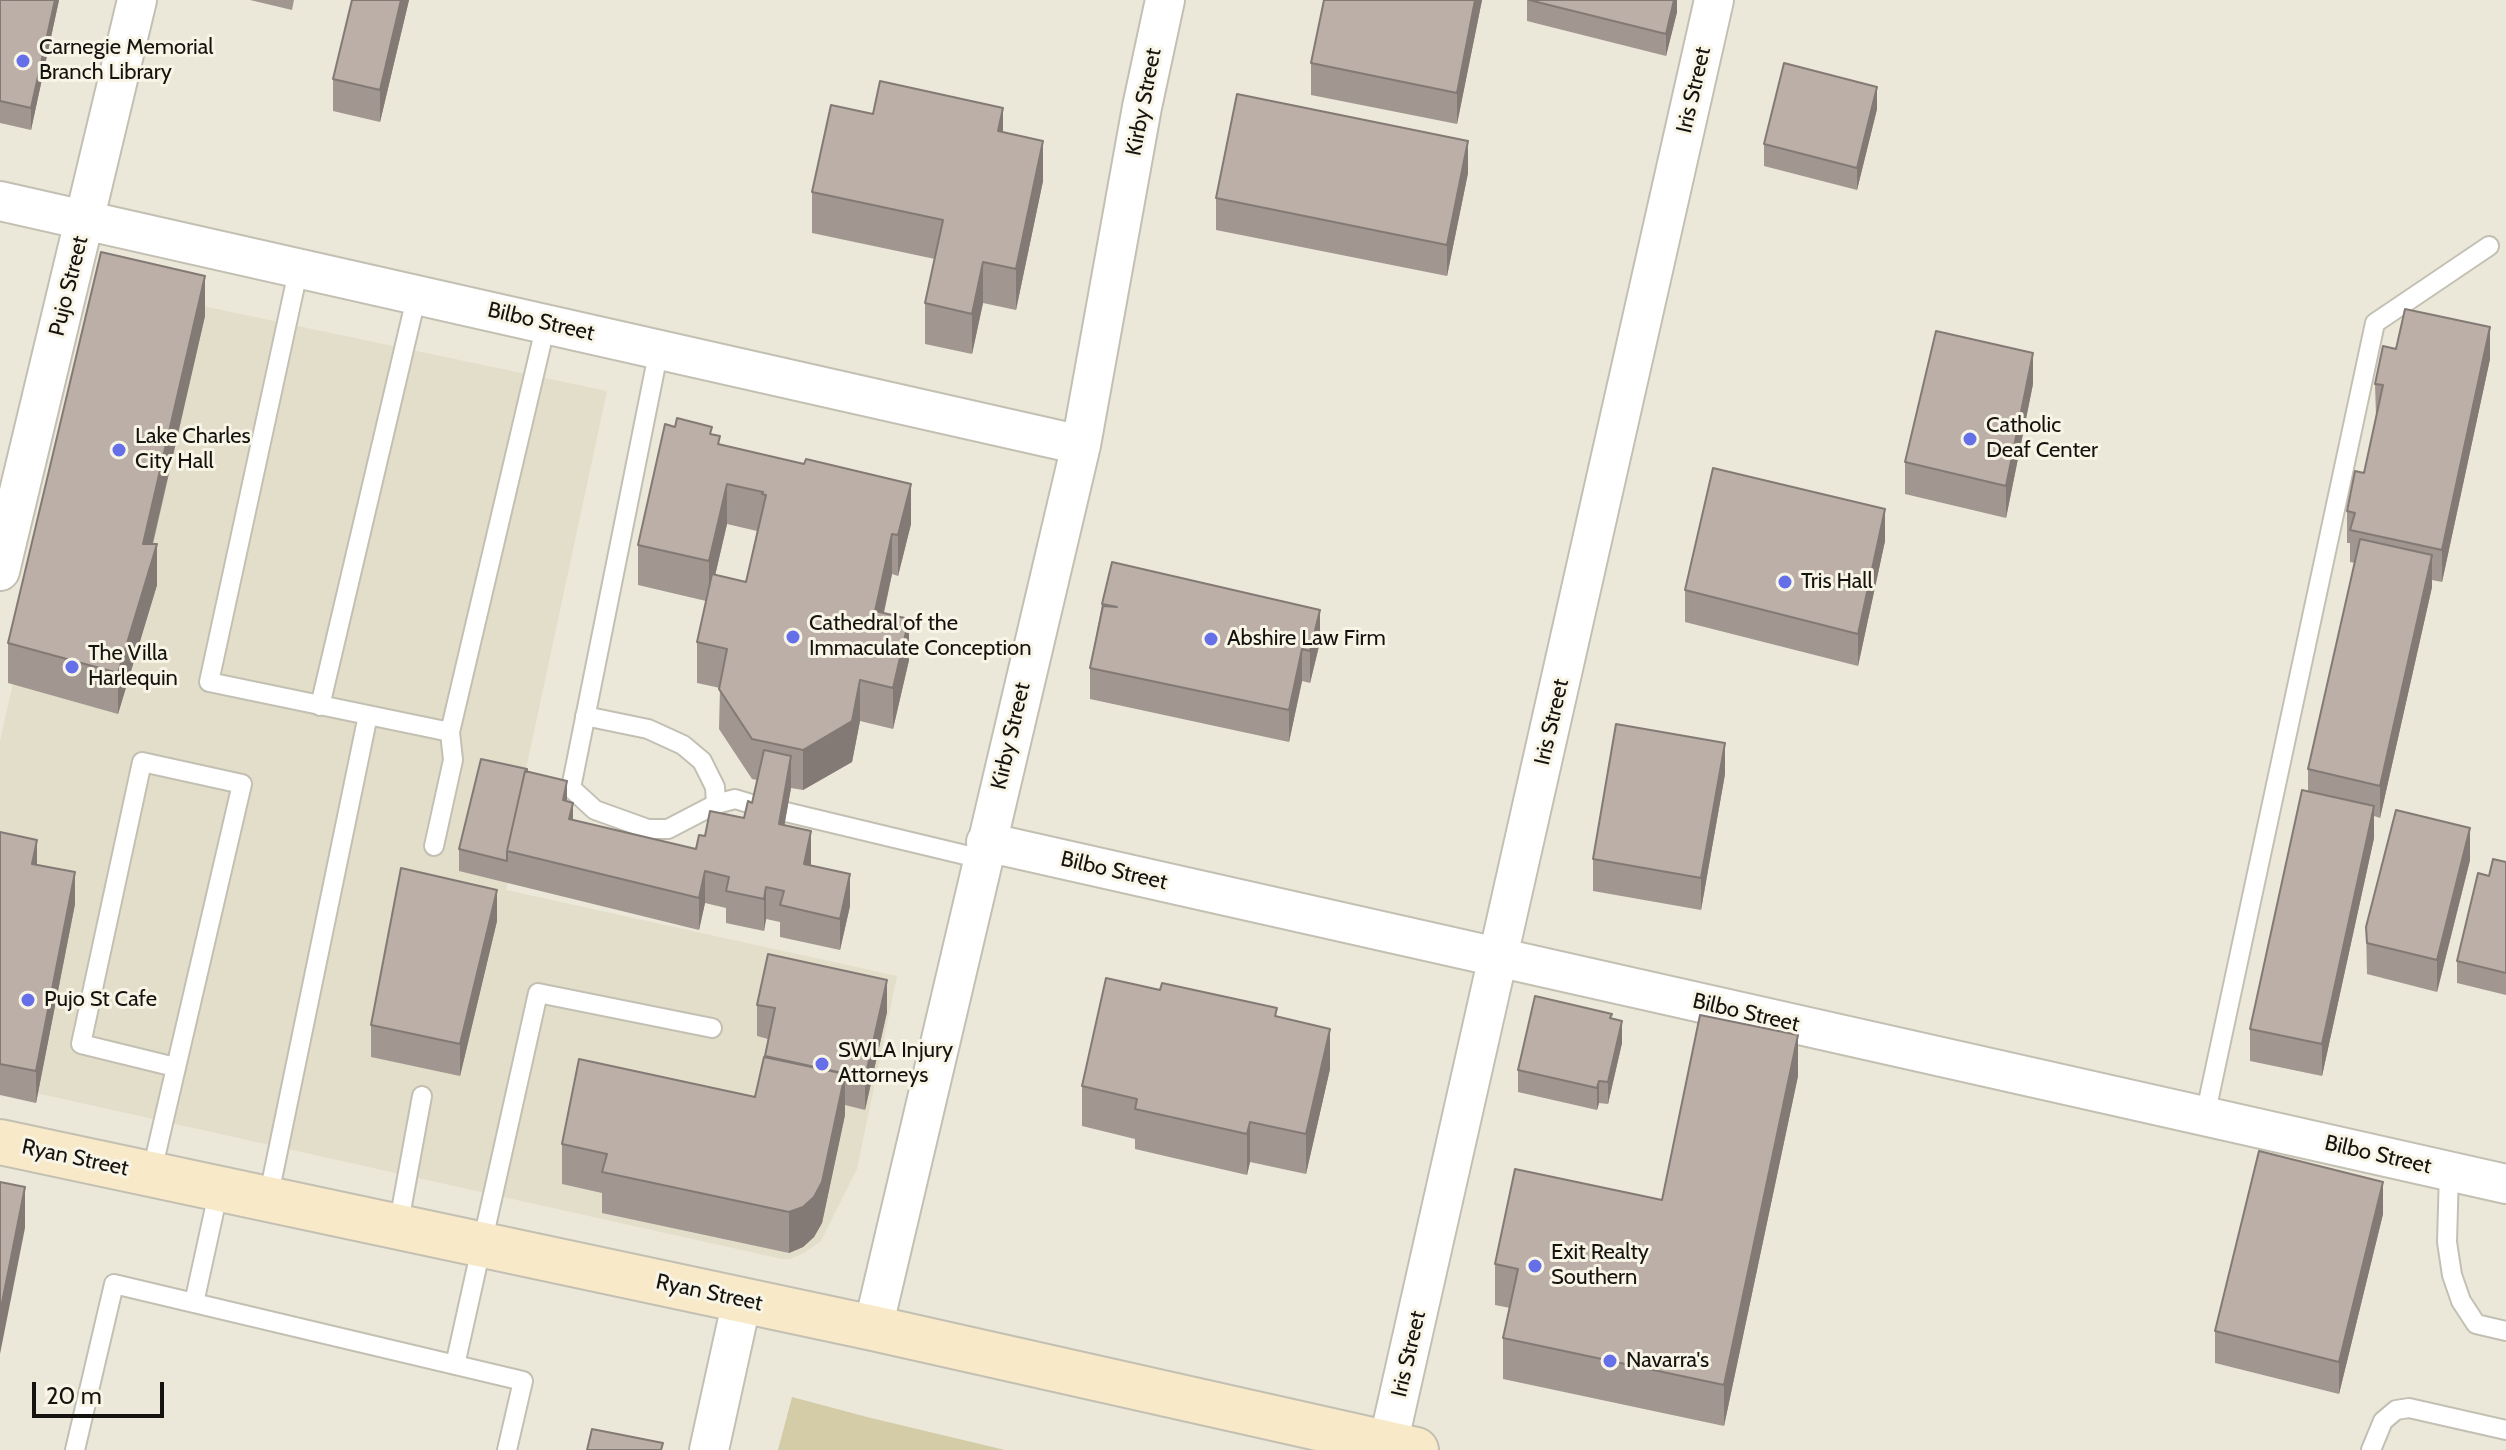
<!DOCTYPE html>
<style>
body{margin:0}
#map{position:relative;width:2506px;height:1450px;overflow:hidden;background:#ebe8da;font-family:Cabin,sans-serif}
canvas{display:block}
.scale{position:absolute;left:32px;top:1382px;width:132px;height:36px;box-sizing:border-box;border:4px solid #15130f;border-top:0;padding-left:10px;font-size:24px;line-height:28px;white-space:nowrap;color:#15130f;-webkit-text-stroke:6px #f8f5e7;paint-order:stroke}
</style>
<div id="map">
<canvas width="2506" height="1450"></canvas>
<div class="scale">20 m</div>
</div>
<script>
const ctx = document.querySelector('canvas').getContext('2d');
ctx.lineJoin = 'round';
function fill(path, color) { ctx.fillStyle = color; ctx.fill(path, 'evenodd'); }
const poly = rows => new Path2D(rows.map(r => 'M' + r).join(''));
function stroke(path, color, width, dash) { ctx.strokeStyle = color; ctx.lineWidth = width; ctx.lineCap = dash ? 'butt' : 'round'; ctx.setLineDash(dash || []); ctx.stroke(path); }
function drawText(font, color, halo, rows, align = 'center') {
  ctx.font = font + ' Cabin,sans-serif'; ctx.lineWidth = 6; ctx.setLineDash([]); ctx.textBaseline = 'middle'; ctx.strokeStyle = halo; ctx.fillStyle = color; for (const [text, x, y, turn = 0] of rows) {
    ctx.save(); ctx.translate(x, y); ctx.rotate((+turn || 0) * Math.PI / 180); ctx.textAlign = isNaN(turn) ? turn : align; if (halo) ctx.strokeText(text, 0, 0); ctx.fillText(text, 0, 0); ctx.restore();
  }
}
fill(poly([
 [103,285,607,391,523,783,529,785,506,890,897,976,857,1169,821,1241,804,1253,790,1259,782,1259,0,1085,0,741]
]), '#e2dec9');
fill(poly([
 [792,1397,867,1417,1005,1450,778,1450]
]), '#d4cca7');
const service = poly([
 [299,267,209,682,450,732,546,324],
 [659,349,571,788,595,810,648,829,668,829,716,804,735,799,758,806],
 [320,706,417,294],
 [585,716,648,729,683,745,702,761,715,787,716,804],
 [786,812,982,859],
 [434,846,453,760,450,732],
 [2205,1116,2375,323,2489,246],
 [2449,1172,2447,1242,2452,1275,2461,1301,2476,1324,2506,1331],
 [151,1175,242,784,142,762,81,1044,175,1067],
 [268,1199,368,715],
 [398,1227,422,1096],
 [194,1303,219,1189],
 [455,1365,538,993,712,1028],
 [75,1450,114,1284,523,1381,507,1450],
 [2371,1450,2383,1421,2396,1410,2409,1408,2506,1430]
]);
const minor = poly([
 [0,201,1081,445],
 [0,571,137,0],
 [986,842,2506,1184],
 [873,1328,1081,445,1142,107,1165,0],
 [1388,1444,1714,0],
 [709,1450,742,1300]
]);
const secondary = poly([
 [0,1142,873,1328,1416,1450]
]);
stroke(service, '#c3c0b3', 22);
stroke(minor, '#c3c0b3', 42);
stroke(secondary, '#c3c0b3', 48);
stroke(service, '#fff', 18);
stroke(minor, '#fff', 38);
stroke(secondary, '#f8e9c8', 44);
fill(poly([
 [0,0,59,0,31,130,0,123],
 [250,0,294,0,292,10],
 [352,0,409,0,380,122,333,111,333,79],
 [1324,0,1482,0,1457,124,1311,95,1311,63],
 [1527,0,1677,0,1677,12,1666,56,1527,21],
 [1877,109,1857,190,1764,166,1764,144],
 [873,114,1003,132,1043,181,1016,310,983,303,972,354,925,344,925,303,935,259,812,233,812,192],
 [1468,173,1447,276,1216,230,1216,198],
 [205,316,153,544,157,585,118,714,8,683,8,643],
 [2396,349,2490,359,2442,582,2432,580,2432,587,2380,818,2374,816,2374,838,2322,1076,2250,1061,2250,1029,2308,791,2308,769,2355,563,2350,562,2350,543,2347,543,2347,511,2364,473,2376,416,2375,384],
 [2033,384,2006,518,1905,494,1905,462],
 [712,435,720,444,911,524,898,576,892,574,884,613,909,660,893,729,860,721,852,762,803,790,791,788,784,826,811,863,811,865,850,906,840,950,780,937,780,922,766,919,764,931,726,923,726,908,705,903,699,930,459,871,459,849,567,801,573,820,696,849,705,836,744,818,752,803,757,780,752,779,719,729,720,688,697,683,697,642,706,601,638,585,638,545],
 [727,524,757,531,746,582,715,575],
 [1885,541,1858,666,1685,622,1685,590],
 [1102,604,1320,642,1310,683,1302,681,1289,742,1090,699,1090,668],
 [1725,774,1701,910,1593,891,1593,859],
 [0,832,37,865,75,904,36,1103,0,1095],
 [2470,860,2437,992,2367,974,2366,927],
 [2506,862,2506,995,2457,983,2457,961,2489,876],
 [497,921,460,1076,371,1057,371,1025],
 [757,1005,887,1012,865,1110,845,1105,845,1115,822,1223,814,1237,803,1247,789,1253,602,1213,602,1193,562,1184,562,1144,755,1097,768,1039,757,1036],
 [1277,1017,1330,1069,1306,1174,1250,1162,1247,1175,1135,1149,1135,1139,1082,1126,1082,1086],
 [1612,1019,1622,1043,1608,1104,1599,1103,1597,1110,1518,1092,1518,1070],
 [1798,1076,1724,1426,1503,1379,1503,1338,1510,1308,1495,1305,1495,1264,1662,1200],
 [2383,1214,2339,1394,2215,1363,2215,1331]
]), '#a19690');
fill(poly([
 [55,0,59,0,31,130,31,108],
 [401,0,409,0,380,122,380,90],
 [1475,0,1482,0,1457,124,1457,93],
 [1674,0,1677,0,1677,12,1666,56,1666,34],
 [1877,87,1877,109,1857,190,1857,168],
 [1003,108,1003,149,998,131],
 [1043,141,1043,181,1016,310,1016,269],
 [1468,141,1468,173,1447,276,1447,245],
 [983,262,983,303,972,354,972,314],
 [205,276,205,316,143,584,143,544],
 [2490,327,2490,359,2442,582,2442,550],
 [2033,353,2033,384,2006,518,2006,486],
 [727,484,727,524,709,602,709,561],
 [911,484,911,524,898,576,898,535],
 [1885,509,1885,541,1858,666,1858,634],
 [892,534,892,574,875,651,875,611],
 [157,544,157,585,118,714,118,673],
 [2432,555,2432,587,2380,818,2380,786],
 [1320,610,1320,642,1310,683,1310,651],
 [909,619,909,660,893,729,893,688],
 [1302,649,1302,681,1289,742,1289,710],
 [860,680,860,721,852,762,803,790,803,750],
 [1725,743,1725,774,1701,910,1701,878],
 [791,756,791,788,779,856,779,824],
 [567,781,567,813,563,800],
 [573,803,573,834,569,819],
 [2374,806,2374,838,2322,1076,2322,1044],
 [2470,828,2470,860,2437,992,2437,960],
 [811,831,811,863,804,896,804,864],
 [37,840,37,872,32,864],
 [705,871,705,903,699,930,699,898],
 [75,872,75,904,36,1103,36,1071],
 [850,874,850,906,840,950,840,919],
 [766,887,766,919,764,931,764,899],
 [497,890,497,921,460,1076,460,1044],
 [887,980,887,1012,865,1110,865,1078],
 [1622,1021,1622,1043,1608,1104,1608,1082],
 [1330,1029,1330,1069,1306,1174,1306,1134],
 [1798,1035,1798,1076,1724,1426,1724,1385],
 [845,1074,845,1115,822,1223,814,1237,803,1247,789,1253,789,1212],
 [1599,1081,1599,1103,1597,1110,1597,1088],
 [1250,1122,1250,1162,1247,1175,1247,1134],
 [2383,1182,2383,1214,2339,1394,2339,1362],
 [25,1187,25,1228,0,1354,0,1313]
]), '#837a75');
const building = poly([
 [0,0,55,0,31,108,0,101,0,0],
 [352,0,401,0,380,90,333,79,352,0],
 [1324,0,1475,0,1457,93,1311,63,1324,0],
 [1529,0,1674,0,1666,34,1529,0],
 [1784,63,1877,87,1857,168,1764,144,1784,63],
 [880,81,1003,108,998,131,1043,141,1016,269,983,262,972,314,925,303,943,220,812,192,831,105,873,114,880,81],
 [1237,94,1468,141,1447,245,1216,198,1237,94],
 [101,252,205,276,143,544,157,544,118,673,8,643,101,252],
 [2405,309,2490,327,2442,550,2350,530,2355,513,2347,511,2355,471,2364,473,2383,385,2375,384,2383,346,2396,349,2405,309],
 [1936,331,2033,353,2006,486,1905,462,1936,331],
 [677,418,712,427,710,434,720,436,718,444,804,464,806,459,911,484,898,535,892,534,875,611,909,619,893,688,860,680,852,721,803,750,752,739,719,689,727,649,697,642,712,574,746,582,766,495,762,494,763,492,727,484,709,561,638,545,665,424,675,427,677,418],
 [1713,468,1885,509,1858,634,1685,590,1713,468],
 [2360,539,2432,555,2380,786,2308,769,2360,539],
 [1112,562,1320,610,1310,651,1302,649,1289,710,1090,668,1103,606,1117,607,1102,604,1112,562],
 [1616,724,1725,743,1701,878,1593,859,1616,724],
 [764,750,791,756,779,824,811,831,804,864,850,874,840,919,780,905,784,891,766,887,764,899,726,891,729,877,705,871,699,898,507,851,525,771,567,781,563,800,573,803,569,819,696,849,699,835,705,836,710,811,744,818,748,801,752,803,764,750],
 [481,759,527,769,527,772,525,771,507,851,507,861,459,849,481,759],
 [2302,790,2374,806,2322,1044,2250,1029,2302,790],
 [2396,810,2470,828,2437,960,2367,943,2366,927,2396,810],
 [0,832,37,840,32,864,75,872,36,1071,0,1064,0,832],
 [2493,859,2506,862,2506,973,2457,961,2478,873,2489,876,2493,859],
 [401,868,497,890,460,1044,371,1025,401,868],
 [768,954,887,980,865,1078,765,1056,775,1008,757,1005,768,954],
 [1106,978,1160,990,1162,983,1277,1008,1275,1016,1330,1029,1306,1134,1250,1122,1247,1134,1135,1109,1137,1099,1082,1086,1106,978],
 [1535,996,1612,1014,1610,1018,1622,1021,1608,1082,1599,1081,1597,1088,1518,1070,1535,996],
 [1700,1015,1798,1035,1724,1385,1503,1338,1518,1269,1495,1264,1515,1169,1662,1200,1700,1015],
 [764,1057,845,1074,822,1182,814,1197,803,1207,789,1212,602,1172,607,1154,562,1144,579,1059,755,1097,764,1057],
 [2259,1151,2383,1182,2339,1362,2215,1331,2259,1151],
 [0,1182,25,1187,0,1313,0,1182],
 [592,1429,663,1443,661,1450,587,1450,592,1429]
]);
fill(building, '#bbafa7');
stroke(building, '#837a75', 2);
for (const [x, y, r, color] of [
 [23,61,8,"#646fe8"],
 [1970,439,8,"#646fe8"],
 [119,450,8,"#646fe8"],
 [1785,582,8,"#646fe8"],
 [793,637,8,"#646fe8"],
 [1211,639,8,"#646fe8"],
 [72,667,8,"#646fe8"],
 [28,1000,8,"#646fe8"],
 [822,1064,8,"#646fe8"],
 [1535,1266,8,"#646fe8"],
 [1610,1361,8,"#646fe8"]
]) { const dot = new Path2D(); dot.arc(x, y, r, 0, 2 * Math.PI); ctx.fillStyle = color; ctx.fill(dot); stroke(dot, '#f8f5e7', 3); }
drawText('22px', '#15130f', '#f8f5e7', [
 ["Carnegie Memorial",39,48],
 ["Branch Library",39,73],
 ["Catholic",1986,426],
 ["Deaf Center",1986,451],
 ["Lake Charles",135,437],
 ["City Hall",135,462],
 ["Tris Hall",1801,582],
 ["Cathedral of the",809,624],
 ["Immaculate Conception",809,649],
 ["Abshire Law Firm",1227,639],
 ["The Villa",88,654],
 ["Harlequin",88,679],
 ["Pujo St Cafe",44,1000],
 ["SWLA Injury",838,1051],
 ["Attorneys",838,1076],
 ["Exit Realty",1551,1253],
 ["Southern",1551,1278],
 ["Navarra's",1626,1361]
], 'left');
drawText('22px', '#15130f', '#f8f5e7', [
 ["Iris Street",1694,90,-77],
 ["Kirby Street",1144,102,-79],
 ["Pujo Street",69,286,-76],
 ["Bilbo Street",541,322,13],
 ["Iris Street",1552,722,-77],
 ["Kirby Street",1011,736,-77],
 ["Bilbo Street",1114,871,13],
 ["Bilbo Street",1746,1013,13],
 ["Bilbo Street",2378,1155,13],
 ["Ryan Street",75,1158,12],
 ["Ryan Street",709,1293,12],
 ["Iris Street",1409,1354,-77]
]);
</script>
